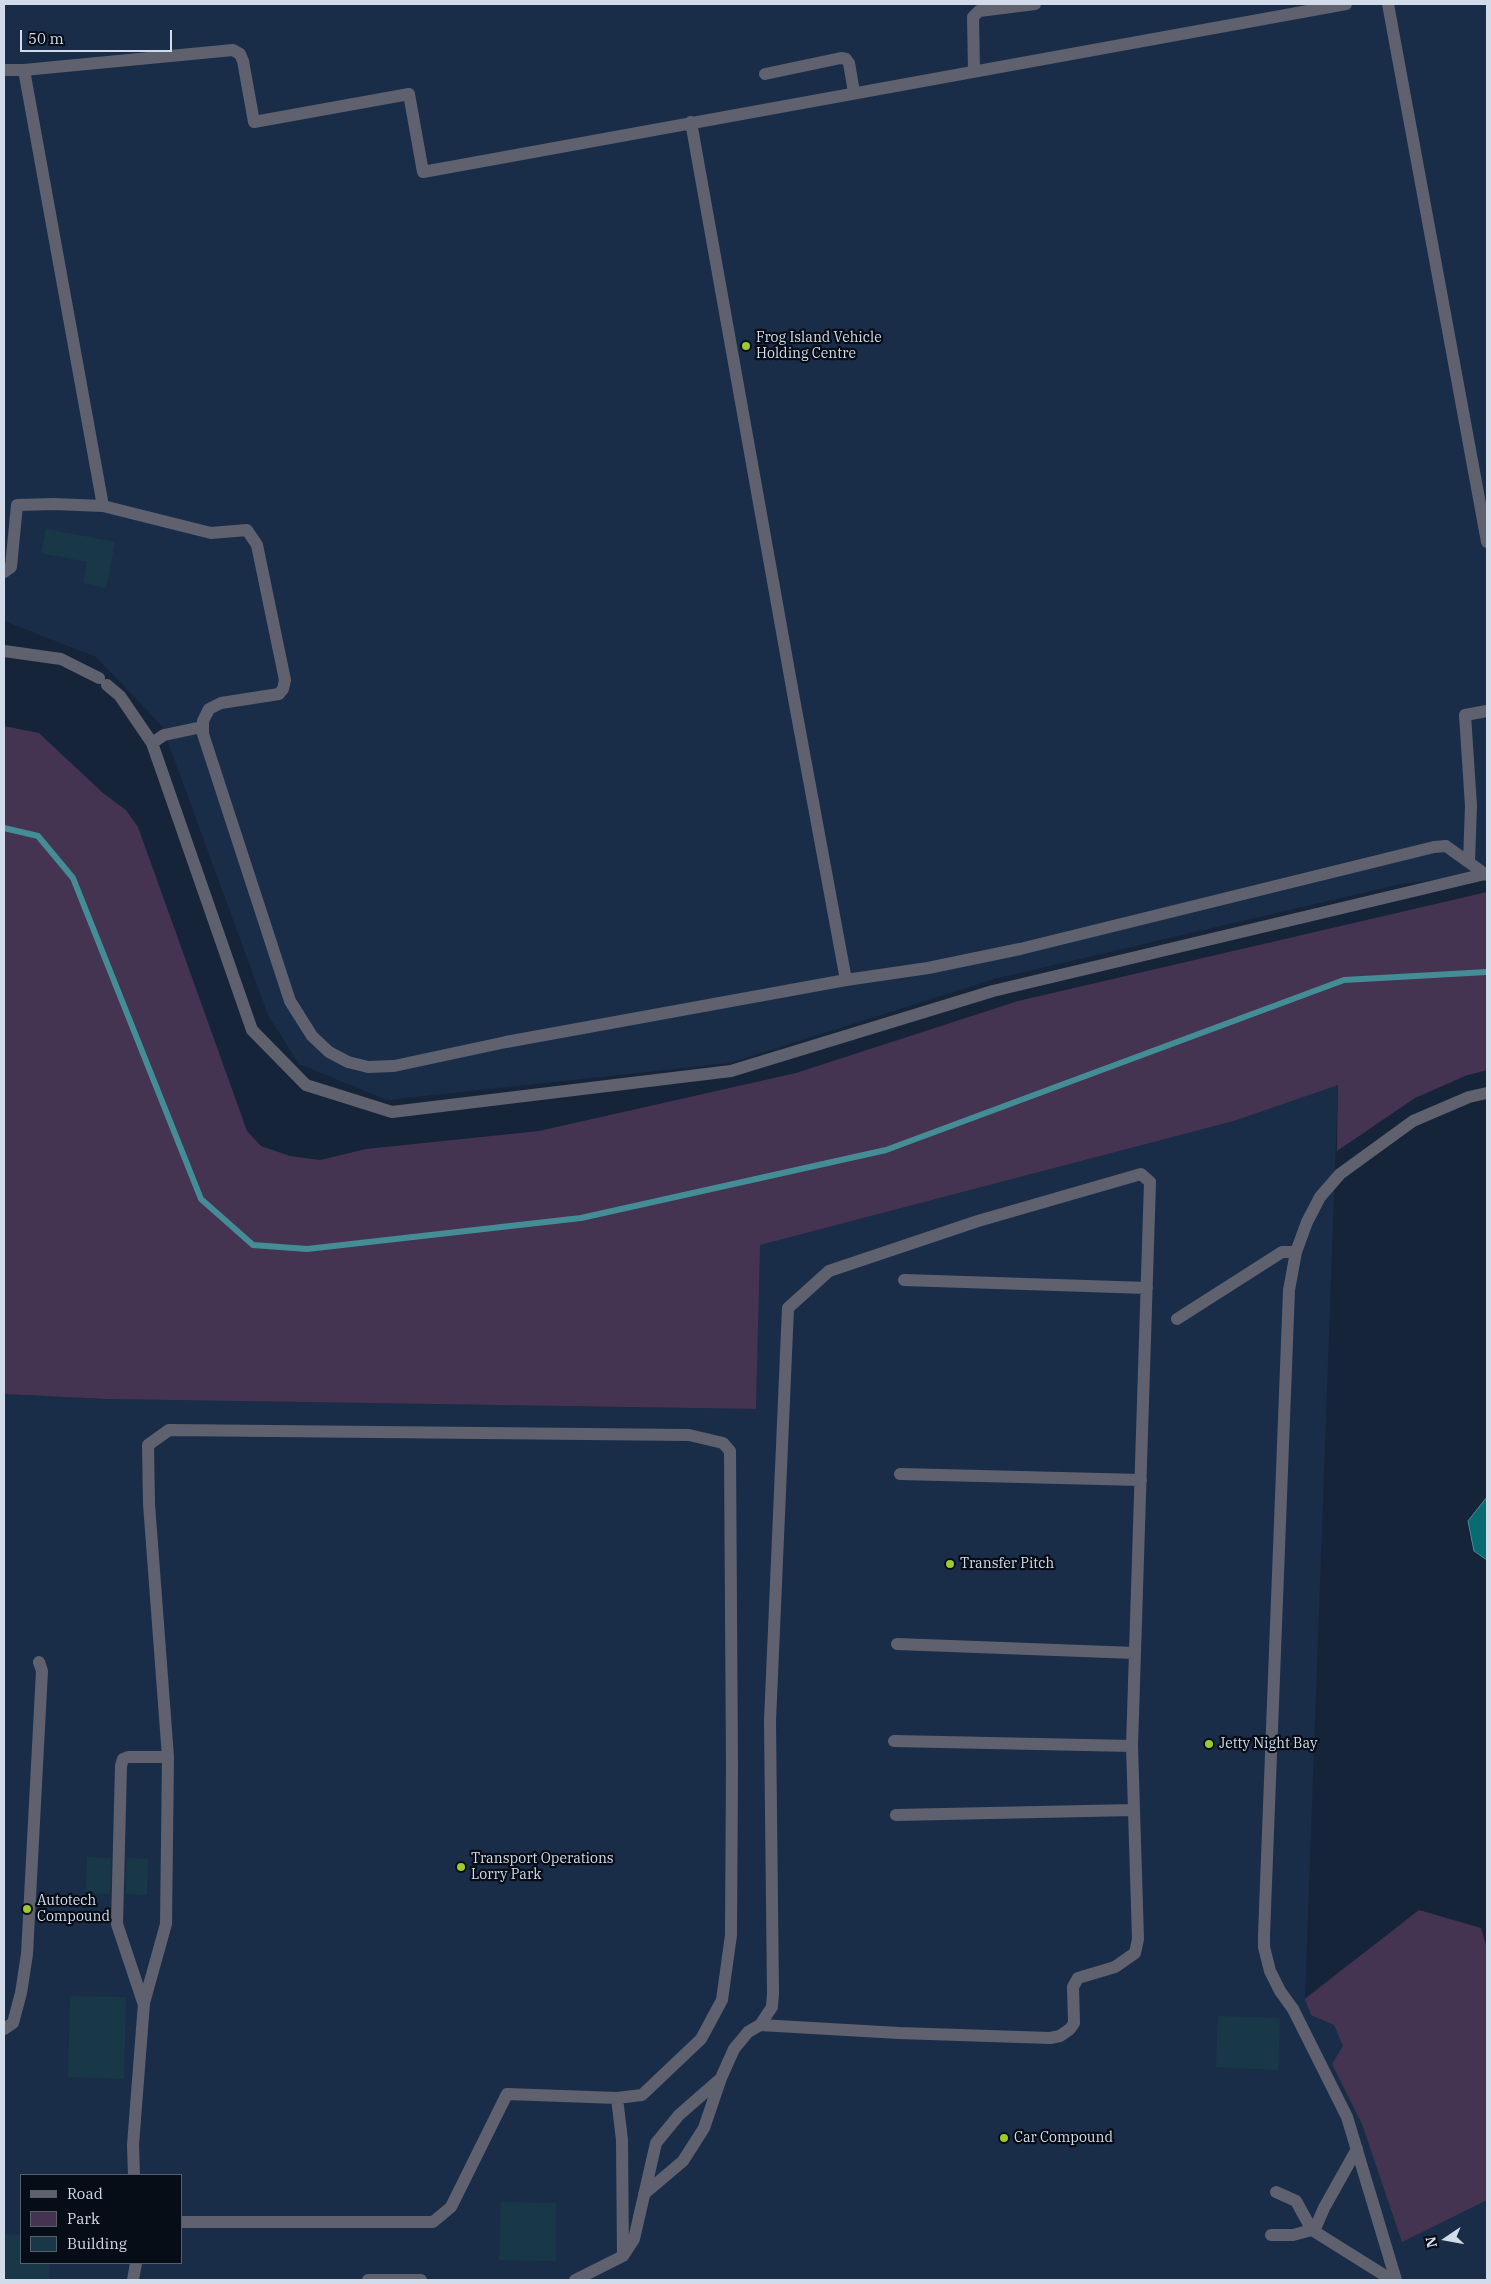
<!DOCTYPE html>
<style>
body{margin:0}
#map{position:relative;width:1491px;height:2284px;overflow:hidden;background:#152439;font-family:"IBM Plex Serif",serif}
canvas{display:block}
.frame{position:absolute;inset:0;border:5px solid #d1dbe9;pointer-events:none}
.legend{position:absolute;left:20px;top:2174px;width:162px;height:90px;box-sizing:border-box;background:#070d16;border:1px solid #585f6a;margin:0;padding:6px 9px;list-style:none;font-size:15px;color:#d1dbe9}
.legend li{display:flex;align-items:center;gap:10px;height:25px}
.legend b{width:25px;border:1px solid #585f6a}
.north{position:absolute;left:1421px;top:2214px;width:50px;height:50px;-webkit-text-stroke:4px #070d16;paint-order:stroke;rotate:258deg;font-size:14px;font-weight:700;line-height:20px;text-align:center;color:#d1dbe9}
.north::after{content:'';display:block;margin:auto;width:18px;height:22px;background:#d1dbe9;clip-path:polygon(50% 0,100% 100%,50% 72%,0 100%)}
.scale{position:absolute;left:20px;top:30px;width:152px;height:22px;box-sizing:border-box;border:2px solid #d1dbe9;border-top:0;padding-left:6px;font-size:15px;line-height:18px;white-space:nowrap;color:#d1dbe9;-webkit-text-stroke:4px #070d16;paint-order:stroke}
</style>
<div id="map">
<canvas width="1491" height="2284"></canvas>
<div class="frame"></div>
<ul class="legend">
<li><b style="height:6px;background:#60616e"></b>Road</li>
<li><b style="height:14px;background:#443351"></b>Park</li>
<li><b style="height:14px;background:#193847"></b>Building</li>
</ul>
<div class="north">N</div>
<div class="scale">50 m</div>
</div>
<script>
const ctx = document.querySelector('canvas').getContext('2d');
ctx.lineJoin = 'round';
function fill(path, color) { ctx.fillStyle = color; ctx.fill(path, 'evenodd'); }
const poly = rows => new Path2D(rows.map(r => 'M' + r).join(''));
function stroke(path, color, width, dash) { ctx.strokeStyle = color; ctx.lineWidth = width; ctx.lineCap = dash ? 'butt' : 'round'; ctx.setLineDash(dash || []); ctx.stroke(path); }
function drawText(font, color, halo, rows, align = 'center') {
  ctx.font = font + ' "IBM Plex Serif",serif'; ctx.lineWidth = 4.5; ctx.setLineDash([]); ctx.textBaseline = 'middle'; ctx.strokeStyle = halo; ctx.fillStyle = color; for (const [text, x, y, turn = 0] of rows) {
    ctx.save(); ctx.translate(x, y); ctx.rotate((+turn || 0) * Math.PI / 180); ctx.textAlign = isNaN(turn) ? turn : align; if (halo) ctx.strokeText(text, 0, 0); ctx.fillText(text, 0, 0); ctx.restore();
  }
}
fill(poly([
 [4,4,1487,4,1487,872,1396,885,994,979,730,1063,387,1100,299,1064,268,1015,162,726,96,657,4,621],
 [1338,1084,1305,1998,1419,1910,1481,1928,1487,1949,1487,2280,4,2280,4,1394,105,1399,756,1409,759,1245,1234,1121],
 [21,2175,181,2175,181,2263,21,2263]
]), '#1a2d48');
fill(poly([
 [4,726,39,733,103,793,126,810,138,827,247,1131,261,1146,290,1156,320,1160,366,1149,539,1131,796,1073,1018,1001,1487,892,1487,1070,1465,1076,1415,1098,1337,1151,1338,1085,1234,1121,760,1245,756,1409,105,1399,4,1394],
 [1419,1910,1481,1928,1487,1949,1487,2200,1402,2242,1362,2124,1332,2064,1343,2046,1334,2025,1311,2015,1305,1999]
]), '#443351');
const water = poly([
 [1487,1497,1487,1560,1474,1551,1468,1521,1487,1497]
]);
fill(water, '#086b72');
stroke(water, '#448d96', 1);
stroke(poly([
 [4,828,38,836,73,878,201,1199,253,1245,307,1249,581,1218,886,1150,1344,980,1487,972]
]), '#448d96', 6);
fill(poly([
 [46,529,115,542,106,588,83,583,87,562,41,553],
 [87,1857,111,1858,110,1894,86,1893],
 [127,1858,148,1859,147,1895,126,1894],
 [70,1996,126,1997,124,2079,68,2077],
 [1218,2016,1280,2018,1278,2070,1216,2067],
 [501,2202,556,2203,556,2261,499,2260],
 [4,2234,21,2235,21,2263,50,2263,49,2280,4,2280]
]), '#193847');
stroke(poly([
 [1388,4,1487,542],
 [4,70,24,70,233,50,240,54,243,61,254,122,409,94,423,172,1346,4],
 [24,70,103,506],
 [974,71,973,17,979,11,1035,4],
 [765,74,841,58,846,59,849,63,854,92],
 [691,122,794,699,846,980],
 [4,572,11,567,17,505,54,504,103,506,211,533,247,530,257,545,285,680,283,689,279,694,221,703,209,709,203,721,203,734,290,1001,312,1036,329,1052,348,1062,368,1067,394,1066,506,1042,846,980,928,968,1020,949,1434,847,1446,846,1485,874],
 [4,651,61,659,99,678],
 [107,685,120,696,152,743,252,1030,306,1085,392,1112,731,1071,993,991,1485,874],
 [152,743,164,735,202,727],
 [1469,862,1471,806,1465,715,1487,711],
 [904,1280,1147,1288],
 [1177,1319,1282,1252,1296,1252],
 [900,1474,1141,1480],
 [897,1644,1135,1653],
 [894,1741,1132,1746],
 [896,1815,1134,1810],
 [143,2002,117,1924,121,1766,123,1759,128,1757,168,1757],
 [1293,2009,1280,1991,1270,1971,1264,1947,1264,1935,1289,1290,1296,1252,1307,1222,1320,1197,1340,1174,1413,1121,1469,1097,1487,1093],
 [4,2029,13,2023,21,1993,27,1954,42,1671,39,1662],
 [617,2098,622,2140,623,2256],
 [134,2175,133,2145,144,2003,166,1924,168,1757,149,1504,148,1445,169,1430,689,1435,723,1443,730,1451,732,1767,731,1935,722,2000,701,2039,642,2095,617,2098,507,2094,451,2207,433,2222,181,2222],
 [1276,2192,1296,2201,1312,2230,1392,2280],
 [644,2194,683,2161,704,2128,721,2078,734,2049,748,2032,760,2025,772,2007,773,1993,770,1721,788,1308,829,1271,978,1221,1141,1174,1150,1182,1132,1746,1138,1939,1135,1953,1115,1967,1078,1978,1073,1987,1074,2023,1070,2029,1060,2036,1050,2038,899,2033,760,2025],
 [1314,2231,1324,2208,1357,2149],
 [1271,2235,1293,2235,1312,2230],
 [133,2280,136,2263],
 [368,2280,421,2280],
 [575,2280,623,2256,634,2239,656,2143,679,2115,719,2080]
]), '#60616e', 12);
stroke(poly([
 [1485,874,1487,875],
 [1293,2009,1347,2117,1396,2280]
]), '#60616e', 12);
for (const [x, y, r, color] of [
 [746,346,5,"#9eca2e"],
 [950,1564,5,"#9eca2e"],
 [1209,1744,5,"#9eca2e"],
 [461,1867,5,"#9eca2e"],
 [27,1909,5,"#9eca2e"],
 [1004,2138,5,"#9eca2e"]
]) { const dot = new Path2D(); dot.arc(x, y, r, 0, 2 * Math.PI); ctx.fillStyle = color; ctx.fill(dot); stroke(dot, '#070d16', 2); }
drawText('14px', '#d1dbe9', '#070d16', [
 ["Frog Island Vehicle",756,338],
 ["Holding Centre",756,354],
 ["Transfer Pitch",960,1564],
 ["Jetty Night Bay",1219,1744],
 ["Transport Operations",471,1859],
 ["Lorry Park",471,1875],
 ["Autotech",37,1901],
 ["Compound",37,1917],
 ["Car Compound",1014,2138]
], 'left');
</script>
